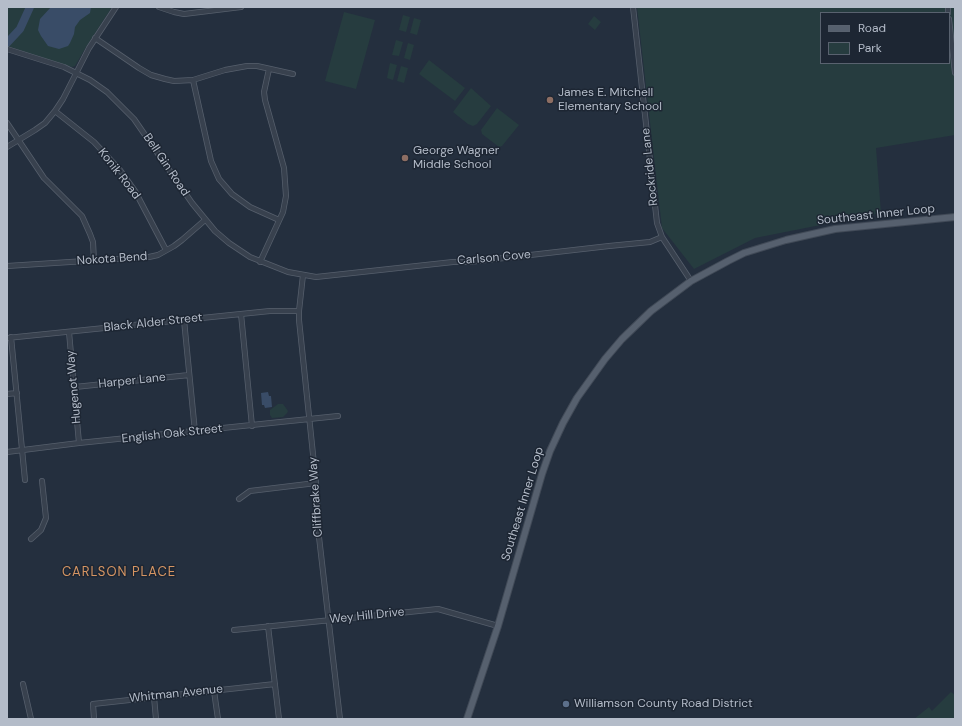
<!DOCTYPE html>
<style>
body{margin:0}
#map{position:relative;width:962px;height:726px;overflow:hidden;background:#242f3e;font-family:"DM Sans",sans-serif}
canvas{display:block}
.frame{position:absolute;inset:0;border:8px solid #b4bcc9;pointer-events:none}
.legend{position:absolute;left:820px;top:12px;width:130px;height:52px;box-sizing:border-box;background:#1d2633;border:1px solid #59626f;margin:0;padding:5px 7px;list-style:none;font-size:12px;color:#b4bcc9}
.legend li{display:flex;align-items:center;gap:8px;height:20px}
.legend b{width:20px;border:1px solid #59626f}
</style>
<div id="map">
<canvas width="962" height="726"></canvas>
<div class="frame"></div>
<ul class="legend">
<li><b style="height:5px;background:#56606e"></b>Road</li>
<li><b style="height:11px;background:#263c3f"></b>Park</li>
</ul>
</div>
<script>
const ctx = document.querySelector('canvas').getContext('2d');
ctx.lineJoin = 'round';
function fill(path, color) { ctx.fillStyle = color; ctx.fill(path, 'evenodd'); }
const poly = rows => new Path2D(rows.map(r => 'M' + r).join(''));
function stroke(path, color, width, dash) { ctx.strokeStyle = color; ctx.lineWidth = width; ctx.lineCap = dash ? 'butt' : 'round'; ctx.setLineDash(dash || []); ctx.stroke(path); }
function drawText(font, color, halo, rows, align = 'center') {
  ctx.font = font + ' "DM Sans",sans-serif'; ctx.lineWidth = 3; ctx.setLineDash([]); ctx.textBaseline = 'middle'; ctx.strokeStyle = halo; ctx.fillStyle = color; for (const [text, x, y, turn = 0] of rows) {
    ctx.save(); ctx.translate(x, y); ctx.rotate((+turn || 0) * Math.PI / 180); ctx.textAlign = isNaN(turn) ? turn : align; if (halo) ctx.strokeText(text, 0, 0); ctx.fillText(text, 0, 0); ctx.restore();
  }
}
fill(poly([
 [7,7,112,7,86,47,75,66,72,67,7,46],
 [637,7,955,7,955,135,876,148,881,213,755,238,694,269,662,228],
 [821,13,949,13,949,63,821,63],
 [344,12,375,20,356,89,325,81],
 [403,15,410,17,406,32,399,30],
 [594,16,601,22,595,30,588,24],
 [414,18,421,20,417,35,410,33],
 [396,40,403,42,399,56,392,55],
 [408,43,414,45,410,60,404,58],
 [429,60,465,88,455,101,419,74],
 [390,63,397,65,393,80,387,78],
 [401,66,408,68,404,83,397,81],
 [471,88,491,106,477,124,473,126,468,124,453,112],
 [497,108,519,125,502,146,499,147,482,134,481,130],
 [278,404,283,404,288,411,287,413,283,417,272,418,270,415,270,410],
 [951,692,955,695,955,719,914,719,929,707,932,711]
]), '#263c3f');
fill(poly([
 [51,7,91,7,90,13,80,20,75,27,74,34,70,43,68,46,59,49,48,46,41,36,38,30,40,19],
 [268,392,269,396,271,396,272,407,265,408,264,405,262,405,261,393]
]), '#394c67');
stroke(poly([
 [7,43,20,29,30,7]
]), '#394c67', 8);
const minor = poly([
 [159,7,174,12,184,14,241,7],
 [633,7,657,223,662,237,691,281],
 [948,7,948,13],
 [949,19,955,73],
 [95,38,139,68,151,75,165,79,174,81,193,80,225,70,247,66,257,66,293,74],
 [7,49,64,67,90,80,107,92,134,119,192,203,215,231,229,243,250,257,288,272,316,277,453,262,469,262,609,246,650,242,662,237],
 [193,80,211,161,219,179,232,194,250,207,279,220],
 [55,111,94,142,120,170,135,191,166,250],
 [7,123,44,178,82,216,90,234,93,242,94,261],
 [7,147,35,130,45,123,55,111,63,99,89,48,116,7],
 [260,262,283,212,286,196,284,168,265,100,264,92,269,69],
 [7,266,149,257,158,255,174,246,182,240,205,220],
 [303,275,299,311,299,320,316,483,319,537,340,719],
 [241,314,252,426],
 [184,320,195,432],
 [69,332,79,443],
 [11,337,25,480],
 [7,338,270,311,299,311],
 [75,387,189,375],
 [7,394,17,393],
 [7,452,79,443,338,416],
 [239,499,250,491,316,483],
 [31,539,41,530,46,518,42,481],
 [268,626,279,719],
 [234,630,438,609,498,626],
 [23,684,31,719],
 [214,691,218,719],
 [154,697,156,719],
 [94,719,93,704,275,684]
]);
const major = poly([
 [467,719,498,626,542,474,550,451,563,423,577,398,605,359,622,339,651,311,691,281,728,261,744,253,786,240,835,229,955,217]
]);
stroke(minor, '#565f6c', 6);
stroke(major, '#414a57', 8);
stroke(minor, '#38414e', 4.5);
stroke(major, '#56606e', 6);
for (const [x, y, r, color] of [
 [550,100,4,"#8d6e63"],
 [405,158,4,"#8d6e63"],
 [566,704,4,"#5c6f8a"]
]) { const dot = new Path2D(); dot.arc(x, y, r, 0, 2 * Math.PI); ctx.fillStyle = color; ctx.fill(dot); stroke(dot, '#1d2633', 1.5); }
drawText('12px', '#b4bcc9', '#1d2633', [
 ["James E. Mitchell",558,93],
 ["Elementary School",558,107],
 ["George Wagner",413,151],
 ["Middle School",413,165],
 ["Williamson County Road District",574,704]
], 'left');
drawText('12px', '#b4bcc9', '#1d2633', [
 ["Bell Gin Road",166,165,56],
 ["Rockride Lane",650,167,-96],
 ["Konik Road",119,174,52],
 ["Southeast Inner Loop",876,215,-6],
 ["Carlson Cove",494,258,-5],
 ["Nokota Bend",112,259,-4],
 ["Black Alder Street",153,323,-6],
 ["Harper Lane",132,381,-6],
 ["Hugenot Way",74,387,-95],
 ["English Oak Street",172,434,-6],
 ["Cliffbrake Way",316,497,-94],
 ["Southeast Inner Loop",523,504,-73],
 ["Wey Hill Drive",367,616,-6],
 ["Whitman Avenue",176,694,-6]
]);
ctx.letterSpacing = '1px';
drawText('13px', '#d59563', '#1d2633', [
 ["CARLSON PLACE",119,573]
]);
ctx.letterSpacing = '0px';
</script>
